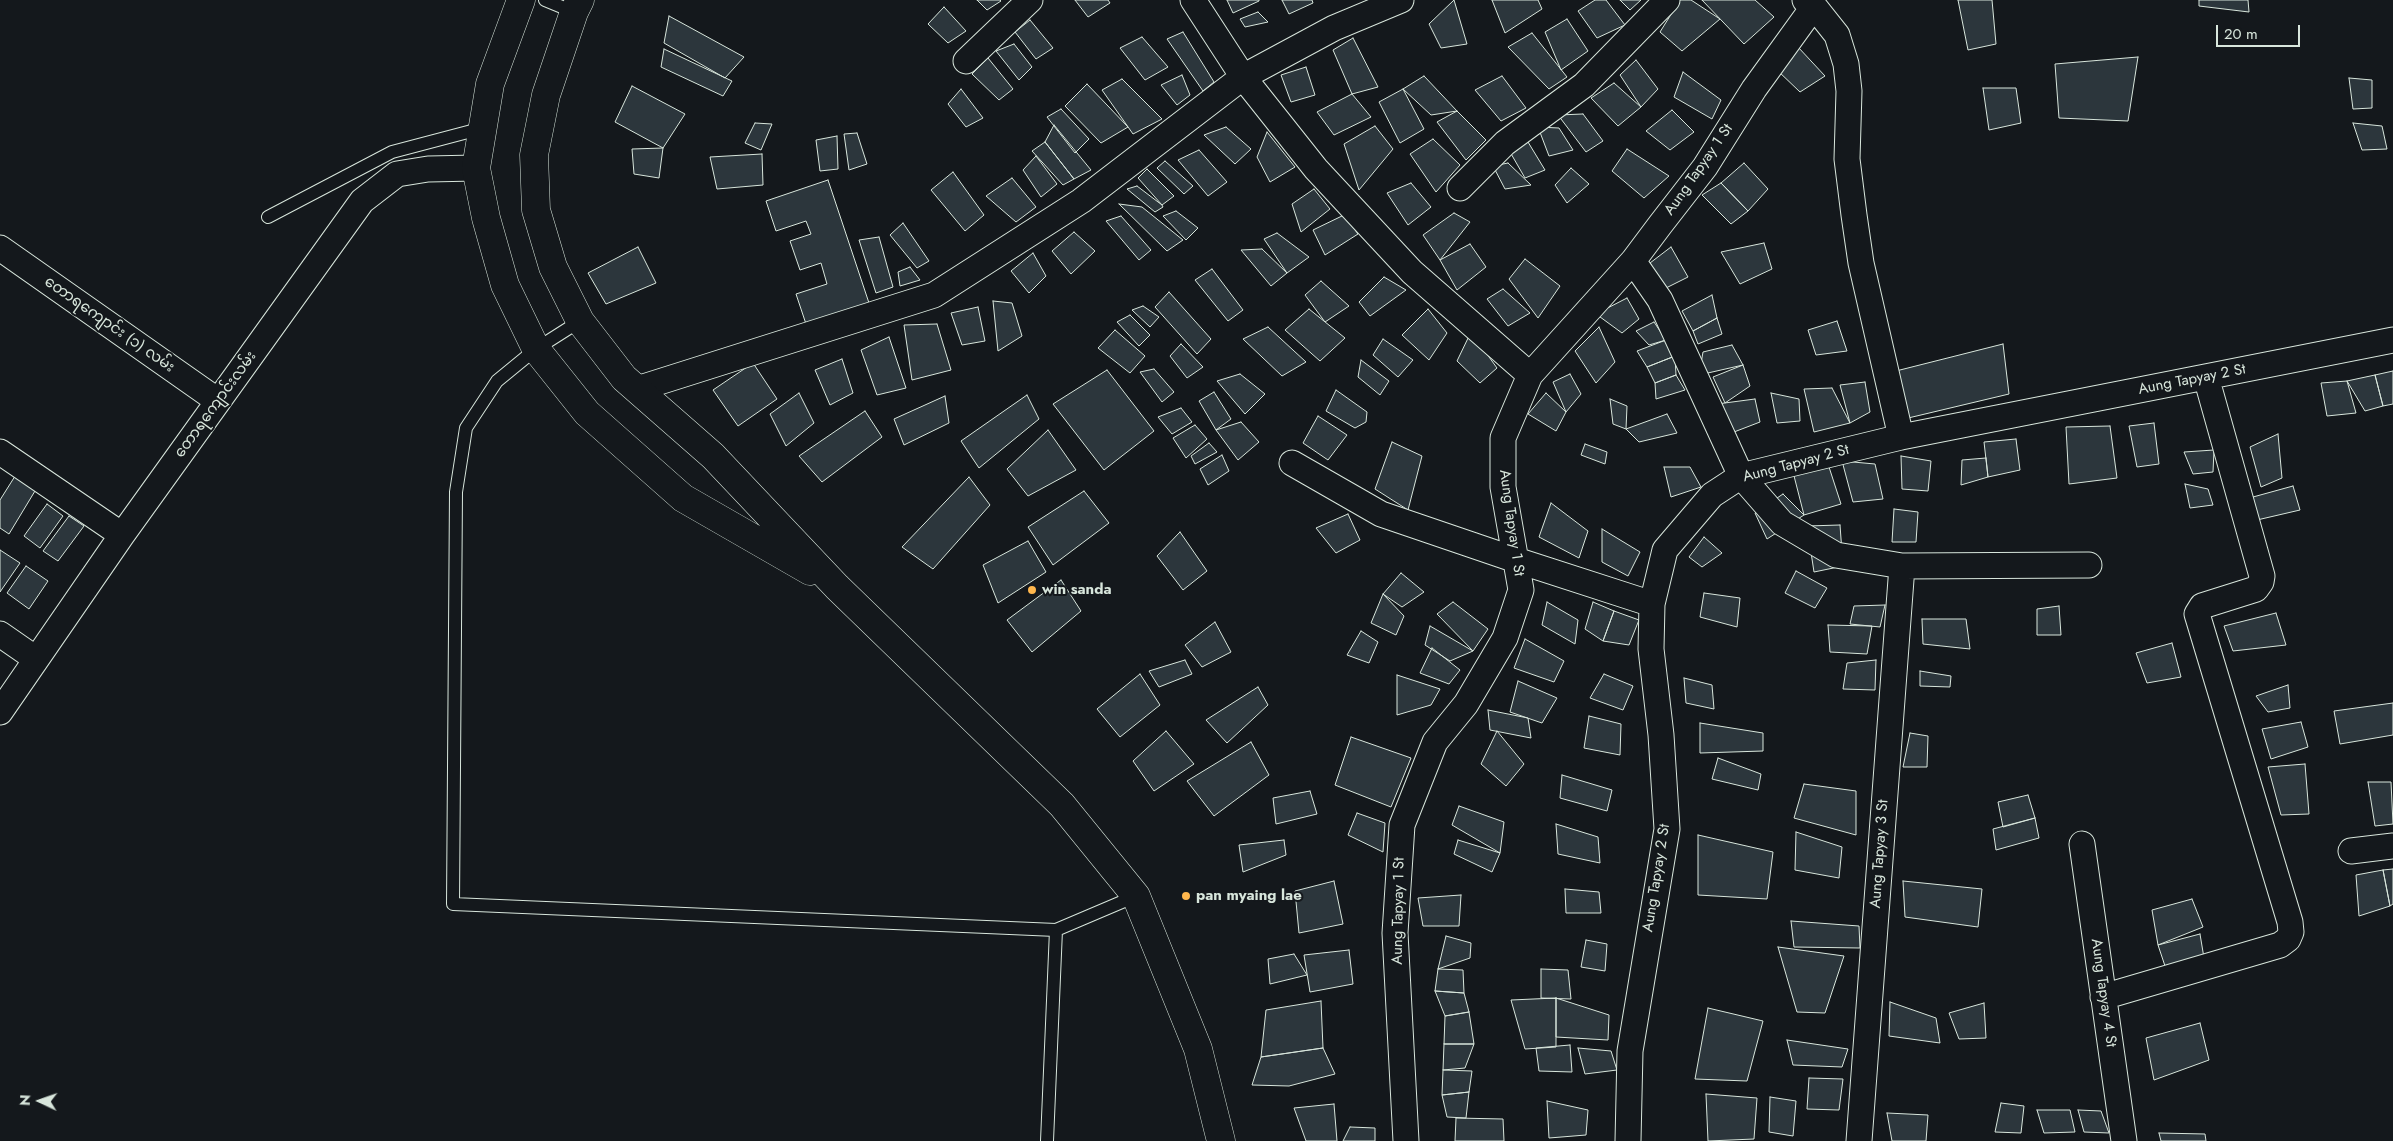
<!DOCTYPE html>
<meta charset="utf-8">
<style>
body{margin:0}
#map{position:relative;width:2393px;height:1141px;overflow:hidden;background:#14181c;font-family:Jost,sans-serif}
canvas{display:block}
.north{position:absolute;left:15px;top:1076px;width:50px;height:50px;-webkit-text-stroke:4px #14181c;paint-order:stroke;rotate:273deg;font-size:14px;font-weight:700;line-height:20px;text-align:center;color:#d8e6dc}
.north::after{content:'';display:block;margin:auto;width:18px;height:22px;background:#d8e6dc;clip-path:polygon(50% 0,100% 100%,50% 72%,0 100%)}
.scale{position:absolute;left:2216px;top:25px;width:84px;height:22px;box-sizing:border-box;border:2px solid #d8e6dc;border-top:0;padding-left:6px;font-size:15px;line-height:18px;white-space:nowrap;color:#d8e6dc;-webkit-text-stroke:4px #14181c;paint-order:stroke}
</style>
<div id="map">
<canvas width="2393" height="1141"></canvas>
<div class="north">N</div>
<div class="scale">20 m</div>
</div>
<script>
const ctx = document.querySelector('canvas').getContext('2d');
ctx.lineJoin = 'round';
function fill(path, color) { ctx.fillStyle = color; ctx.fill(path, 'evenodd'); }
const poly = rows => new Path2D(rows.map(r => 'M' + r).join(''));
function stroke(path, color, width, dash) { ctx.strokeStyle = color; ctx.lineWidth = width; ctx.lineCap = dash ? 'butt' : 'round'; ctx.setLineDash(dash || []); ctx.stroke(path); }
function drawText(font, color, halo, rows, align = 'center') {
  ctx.font = font + ' Jost,"Noto Sans Myanmar",sans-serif'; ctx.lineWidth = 4; ctx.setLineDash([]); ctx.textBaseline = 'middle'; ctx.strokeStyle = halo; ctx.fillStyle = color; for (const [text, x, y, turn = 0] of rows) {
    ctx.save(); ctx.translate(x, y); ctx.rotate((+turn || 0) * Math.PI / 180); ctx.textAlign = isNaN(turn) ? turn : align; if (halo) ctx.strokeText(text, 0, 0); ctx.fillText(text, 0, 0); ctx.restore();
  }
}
const building = poly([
 [977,0,1000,0,1001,1,987,10,977,0],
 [1075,0,1108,0,1110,3,1088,17,1075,0],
 [1227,0,1259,0,1259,1,1233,13,1227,0],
 [1282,0,1312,0,1313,3,1289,14,1282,0],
 [1454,0,1467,44,1441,48,1429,24,1454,0],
 [1492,0,1538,0,1542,9,1505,33,1492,0],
 [1595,0,1606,0,1625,25,1597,38,1578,11,1595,0],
 [1620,0,1641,0,1630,10,1620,0],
 [1680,0,1691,0,1720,19,1682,51,1660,32,1680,0],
 [1702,0,1755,0,1774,17,1744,44,1702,0],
 [1958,0,1992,0,1996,44,1968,50,1958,0],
 [2199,0,2248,0,2249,12,2199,6,2199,0],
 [944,7,966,31,948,43,928,24,944,7],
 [1258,12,1268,22,1245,27,1240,19,1258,12],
 [669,16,744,57,725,78,664,43,669,16],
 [1567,19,1588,51,1561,70,1545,32,1567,19],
 [1030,20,1053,48,1036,59,1015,32,1030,20],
 [1183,32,1214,82,1203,91,1167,39,1183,32],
 [1532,33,1567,77,1549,89,1508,47,1532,33],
 [1142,37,1168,67,1145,80,1120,48,1142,37],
 [1353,38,1378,87,1352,94,1333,50,1353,38],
 [1014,44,1032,67,1019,80,996,51,1014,44],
 [1798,47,1825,76,1800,92,1777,70,1798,47],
 [664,49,732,81,723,96,661,67,664,49],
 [2138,57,2128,121,2059,118,2055,64,2138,57],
 [988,58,1013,89,999,100,972,74,988,58],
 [1636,60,1658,89,1641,107,1620,75,1636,60],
 [1306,67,1315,95,1291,102,1281,75,1306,67],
 [1683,72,1721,100,1712,119,1674,97,1683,72],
 [1182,75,1190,95,1177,105,1161,85,1182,75],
 [1424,76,1457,111,1431,115,1403,89,1424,76],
 [1502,76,1526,108,1501,121,1475,90,1502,76],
 [2349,78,2372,80,2372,108,2353,109,2349,78],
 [1122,79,1162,119,1133,134,1102,90,1122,79],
 [1614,83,1641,107,1618,126,1591,98,1614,83],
 [1087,84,1128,127,1101,143,1065,106,1087,84],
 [632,86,685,114,663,148,615,122,632,86],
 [1983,88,2016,88,2021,123,1989,130,1983,88],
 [961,89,983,118,966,127,948,104,961,89],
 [1403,89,1424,129,1400,143,1379,102,1403,89],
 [1352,94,1371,117,1334,135,1317,112,1352,94],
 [1061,109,1089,139,1075,153,1047,117,1061,109],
 [1672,110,1694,132,1670,150,1646,131,1672,110],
 [1457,111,1486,140,1466,160,1437,122,1457,111],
 [1583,114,1603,141,1586,152,1558,115,1583,114],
 [755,123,772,124,761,150,745,143,755,123],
 [2353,123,2382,126,2387,149,2362,150,2353,123],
 [1054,125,1091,170,1074,179,1045,142,1054,125],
 [1375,126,1393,149,1359,190,1344,144,1375,126],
 [1226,127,1251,149,1235,164,1204,135,1226,127],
 [1538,127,1559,128,1573,150,1549,156,1538,127],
 [1267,132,1295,167,1270,182,1257,157,1267,132],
 [857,133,867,164,849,170,844,134,857,133],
 [837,136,838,169,820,171,816,140,837,136],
 [1433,139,1460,165,1436,192,1410,154,1433,139],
 [1045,142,1074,179,1063,185,1032,151,1045,142],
 [1528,142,1545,170,1525,178,1510,152,1528,142],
 [663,148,659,178,634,174,632,149,663,148],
 [1627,149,1669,176,1644,198,1612,171,1627,149],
 [1199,150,1227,182,1208,196,1178,160,1199,150],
 [762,154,763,185,717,189,710,157,762,154],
 [1036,156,1057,184,1041,197,1023,170,1036,156],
 [1165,161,1193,186,1184,194,1157,168,1165,161],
 [1508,163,1531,185,1505,189,1493,166,1508,163],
 [1744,163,1768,189,1748,211,1721,183,1744,163],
 [1571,168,1589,184,1567,203,1555,185,1571,168],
 [1147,169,1174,196,1162,205,1138,178,1147,169],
 [953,172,984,215,965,231,931,190,953,172],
 [1012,178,1036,207,1016,222,986,196,1012,178],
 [828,180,869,303,806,324,796,294,827,284,821,263,800,270,790,241,811,234,806,221,776,231,766,201,828,180],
 [1411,183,1431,207,1408,225,1387,193,1411,183],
 [1721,183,1748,211,1731,224,1702,195,1721,183],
 [1137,186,1162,205,1163,207,1155,212,1127,189,1137,186],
 [1314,189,1330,209,1301,232,1292,204,1314,189],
 [1119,204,1142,207,1183,240,1167,251,1119,204],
 [1176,211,1198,228,1186,240,1163,216,1176,211],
 [1454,213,1470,222,1440,260,1423,235,1454,213],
 [1344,215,1358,234,1325,255,1313,230,1344,215],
 [1121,216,1151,250,1139,260,1106,221,1121,216],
 [903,223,929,261,917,268,890,235,903,223],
 [1074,232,1095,251,1071,274,1052,251,1074,232],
 [1277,233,1309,257,1287,273,1264,239,1277,233],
 [879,237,893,287,876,293,859,240,879,237],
 [1764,243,1772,269,1740,284,1721,252,1764,243],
 [1470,244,1486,267,1457,290,1440,260,1470,244],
 [638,247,656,283,606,304,588,273,638,247],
 [1671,247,1688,277,1664,289,1650,263,1671,247],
 [1262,249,1287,273,1271,286,1241,250,1262,249],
 [1033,253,1046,276,1029,293,1011,271,1033,253],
 [1525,259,1560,286,1538,318,1509,279,1525,259],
 [910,267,920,280,900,286,898,272,910,267],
 [1212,269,1243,310,1228,321,1195,280,1212,269],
 [1384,277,1406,290,1370,316,1359,302,1384,277],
 [1321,281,1349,306,1325,322,1305,295,1321,281],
 [1503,289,1530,313,1508,326,1487,299,1503,289],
 [1169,292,1211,339,1197,354,1155,307,1169,292],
 [1712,295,1717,318,1693,331,1682,311,1712,295],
 [1627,298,1639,319,1622,333,1596,314,1627,298],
 [993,301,1012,303,1022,336,998,351,993,301],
 [1143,306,1159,317,1150,327,1132,310,1143,306],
 [978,307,985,341,962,345,951,313,978,307],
 [1309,309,1345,338,1320,361,1285,330,1309,309],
 [1428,309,1447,333,1429,360,1402,335,1428,309],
 [1130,315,1150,335,1139,346,1117,322,1130,315],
 [1717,318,1722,334,1698,344,1693,331,1717,318],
 [1837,321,1847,351,1816,355,1808,330,1837,321],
 [1654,322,1666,340,1649,345,1636,331,1654,322],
 [937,324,951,370,912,380,904,325,937,324],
 [1268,327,1306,362,1282,376,1243,339,1268,327],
 [1599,327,1615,362,1596,383,1575,351,1599,327],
 [1115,330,1145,356,1130,373,1098,348,1115,330],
 [1471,332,1497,368,1480,383,1457,361,1471,332],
 [889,337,906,388,877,395,861,350,889,337],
 [1383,339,1413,360,1398,377,1373,355,1383,339],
 [1666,340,1675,356,1647,367,1637,351,1666,340],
 [1181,344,1203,367,1187,378,1170,356,1181,344],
 [2003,344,2009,394,1904,419,1892,372,2003,344],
 [1732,345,1743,365,1699,375,1703,352,1732,345],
 [1675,356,1676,375,1655,383,1647,367,1675,356],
 [842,359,853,393,830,405,815,370,842,359],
 [1361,360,1389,381,1380,395,1358,377,1361,360],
 [753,363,777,399,738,426,713,390,753,363],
 [1743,365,1750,386,1725,403,1713,377,1743,365],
 [1154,369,1174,392,1162,402,1140,372,1154,369],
 [1107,370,1154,431,1104,470,1053,404,1107,370],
 [2393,371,2393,404,2383,406,2375,375,2393,371],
 [1240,374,1265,394,1245,414,1217,381,1240,374],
 [1570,374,1581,394,1566,412,1553,382,1570,374],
 [1676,375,1685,390,1656,399,1655,383,1676,375],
 [2375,375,2383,406,2365,411,2347,381,2375,375],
 [2347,381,2356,413,2327,416,2321,383,2347,381],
 [1865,382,1870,412,1850,423,1840,385,1865,382],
 [1832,388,1850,423,1814,432,1804,389,1832,388],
 [1336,390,1367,412,1366,422,1355,428,1326,411,1336,390],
 [1214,392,1231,419,1216,430,1199,401,1214,392],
 [799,393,814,423,786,446,770,414,799,393],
 [1546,393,1566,412,1556,431,1528,414,1546,393],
 [1771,393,1799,399,1800,421,1777,423,1771,393],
 [1027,395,1039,419,979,468,961,441,1027,395],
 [945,396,949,423,904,445,894,419,945,396],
 [1610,399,1627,406,1626,429,1613,424,1610,399],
 [1755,399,1760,422,1734,432,1717,404,1755,399],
 [1181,408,1192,422,1172,434,1158,417,1181,408],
 [865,411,882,437,822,482,799,456,865,411],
 [1667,414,1677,433,1639,442,1626,429,1667,414],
 [1318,416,1347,435,1328,460,1303,443,1318,416],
 [1241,422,1259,442,1238,460,1216,430,1241,422],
 [2154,423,2159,464,2137,467,2129,426,2154,423],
 [1195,425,1207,439,1186,458,1173,438,1195,425],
 [2110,426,2117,478,2069,484,2066,427,2110,426],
 [1048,430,1076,470,1028,496,1007,469,1048,430],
 [2278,434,2282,478,2261,487,2250,447,2278,434],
 [2016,439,2020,470,1988,477,1984,442,2016,439],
 [1392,442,1422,456,1408,510,1375,489,1392,442],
 [1209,443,1217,452,1195,464,1191,456,1209,443],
 [1585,444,1607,452,1605,464,1581,455,1585,444],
 [2214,450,2213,472,2193,474,2184,452,2214,450],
 [1222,455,1229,471,1208,485,1200,469,1222,455],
 [1901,456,1931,461,1928,491,1902,489,1901,456],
 [1986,458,1988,477,1961,485,1962,460,1986,458],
 [1842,461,1875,464,1883,499,1853,502,1842,461],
 [1664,467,1690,467,1701,487,1671,497,1664,467],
 [1829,467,1841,504,1804,515,1793,472,1829,467],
 [17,473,38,486,9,534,0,528,0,500,17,473],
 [969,477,990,505,933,569,902,547,969,477],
 [2185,484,2208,489,2213,505,2190,508,2185,484],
 [2293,486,2300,510,2257,520,2253,497,2293,486],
 [1084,491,1109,523,1053,565,1028,527,1084,491],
 [1783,494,1804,515,1767,539,1755,513,1783,494],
 [1551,503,1588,531,1579,558,1539,537,1551,503],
 [47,504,63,516,40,548,24,536,47,504],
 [1894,509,1918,512,1916,542,1892,542,1894,509],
 [1348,514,1360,540,1336,553,1316,528,1348,514],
 [69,516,84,526,58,561,43,551,69,516],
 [1840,525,1843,566,1814,572,1807,526,1840,525],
 [1602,529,1640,552,1628,576,1602,562,1602,529],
 [1180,532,1207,571,1183,590,1157,556,1180,532],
 [1704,537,1722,553,1702,567,1689,557,1704,537],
 [1028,541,1046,572,998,603,983,565,1028,541],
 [0,550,20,563,0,592,0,550],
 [26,566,48,581,29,609,7,593,26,566],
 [1796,571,1827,588,1815,608,1785,593,1796,571],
 [1401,573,1424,592,1402,607,1383,594,1401,573],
 [1061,580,1081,611,1032,652,1007,620,1061,580],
 [1704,593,1740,598,1737,627,1700,617,1704,593],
 [1383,594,1404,616,1396,635,1371,623,1383,594],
 [1453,602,1488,629,1473,651,1437,614,1453,602],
 [1547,602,1578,620,1575,644,1542,625,1547,602],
 [1593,602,1614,611,1603,641,1585,629,1593,602],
 [1885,605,1880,627,1850,624,1854,606,1885,605],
 [2059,606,2061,635,2037,635,2037,609,2059,606],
 [1614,611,1639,620,1629,645,1603,641,1614,611],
 [2276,613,2286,645,2233,651,2224,626,2276,613],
 [1922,619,1966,619,1970,649,1923,644,1922,619],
 [1215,622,1231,652,1202,667,1185,645,1215,622],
 [1828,625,1872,626,1867,654,1830,652,1828,625],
 [1430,626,1473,651,1450,661,1425,645,1430,626],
 [1361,631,1378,642,1369,663,1347,655,1361,631],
 [1525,639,1564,661,1554,682,1514,668,1525,639],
 [2172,643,2181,677,2147,683,2136,653,2172,643],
 [1432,648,1460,670,1449,684,1420,673,1432,648],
 [1185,660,1192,674,1159,687,1149,671,1185,660],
 [1876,660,1875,690,1843,689,1847,663,1876,660],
 [1920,671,1951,676,1950,687,1920,686,1920,671],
 [1140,674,1160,705,1120,737,1097,709,1140,674],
 [1604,674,1633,686,1623,710,1590,698,1604,674],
 [1397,675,1440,689,1431,705,1397,715,1397,675],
 [1684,678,1712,685,1714,709,1686,703,1684,678],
 [1518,681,1557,698,1542,723,1510,712,1518,681],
 [2288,685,2290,708,2268,712,2256,696,2288,685],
 [1258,687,1268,705,1227,743,1206,720,1258,687],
 [2393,703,2393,735,2340,744,2334,711,2393,703],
 [1488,710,1528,718,1531,738,1490,730,1488,710],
 [1589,716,1621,724,1620,755,1584,748,1589,716],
 [2301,722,2308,747,2271,759,2262,729,2301,722],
 [1700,723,1763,733,1763,751,1700,753,1700,723],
 [1166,731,1194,764,1154,791,1133,761,1166,731],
 [1497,731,1524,764,1506,786,1481,764,1497,731],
 [1910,733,1928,736,1927,767,1903,767,1910,733],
 [1351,737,1411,758,1391,807,1335,785,1351,737],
 [1251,742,1269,775,1214,816,1187,781,1251,742],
 [1718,758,1761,774,1758,790,1712,779,1718,758],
 [2305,764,2309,814,2281,815,2268,767,2305,764],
 [1562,775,1612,790,1607,811,1560,798,1562,775],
 [2368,782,2391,782,2393,824,2375,826,2368,782],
 [1804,784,1856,791,1856,835,1794,818,1804,784],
 [1310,791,1317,814,1276,824,1273,798,1310,791],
 [2028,795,2035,818,2003,827,1998,802,2028,795],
 [1459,806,1504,822,1500,853,1452,825,1459,806],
 [1357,813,1385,823,1383,852,1348,835,1357,813],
 [2035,818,2039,838,1996,850,1993,829,2035,818],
 [1556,824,1598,837,1600,863,1558,854,1556,824],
 [1796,832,1842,847,1839,878,1795,870,1796,832],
 [1698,835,1773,852,1767,899,1698,895,1698,835],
 [1284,840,1286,855,1243,872,1239,845,1284,840],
 [1458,840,1500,853,1492,872,1454,854,1458,840],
 [2393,869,2393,904,2390,906,2383,870,2393,869],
 [2383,870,2390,906,2359,916,2356,875,2383,870],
 [1334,881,1343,924,1299,933,1295,891,1334,881],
 [1903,881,1982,889,1978,927,1905,917,1903,881],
 [1565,889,1599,892,1601,913,1566,913,1565,889],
 [1461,895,1459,926,1423,926,1418,898,1461,895],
 [2192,899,2203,927,2158,945,2152,910,2192,899],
 [1791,921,1859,926,1860,948,1794,947,1791,921],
 [2200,934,2204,958,2166,969,2158,945,2200,934],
 [1446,936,1471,943,1470,958,1438,969,1446,936],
 [1586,940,1607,944,1605,971,1581,967,1586,940],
 [1778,947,1844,956,1825,1013,1797,1012,1778,947],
 [1349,950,1353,984,1310,992,1304,955,1349,950],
 [1294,954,1307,975,1270,984,1268,959,1294,954],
 [1438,969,1463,970,1464,993,1435,991,1438,969],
 [1541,969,1568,970,1571,999,1541,998,1541,969],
 [1435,991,1464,993,1469,1012,1445,1016,1435,991],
 [1556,998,1556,1047,1525,1049,1511,1000,1556,998],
 [1556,998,1609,1015,1608,1040,1556,1037,1556,998],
 [1321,1001,1323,1048,1261,1057,1266,1010,1321,1001],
 [1890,1002,1936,1018,1940,1043,1889,1036,1890,1002],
 [1984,1003,1986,1038,1959,1039,1949,1013,1984,1003],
 [1708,1008,1763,1021,1747,1081,1695,1079,1708,1008],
 [1469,1012,1474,1044,1444,1044,1445,1016,1469,1012],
 [2200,1023,2209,1060,2154,1080,2146,1038,2200,1023],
 [1787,1040,1848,1049,1842,1067,1793,1065,1787,1040],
 [1444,1044,1474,1044,1465,1068,1443,1070,1444,1044],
 [1570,1045,1572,1072,1539,1071,1536,1048,1570,1045],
 [1323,1048,1335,1074,1289,1086,1252,1085,1261,1057,1323,1048],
 [1578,1048,1611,1051,1617,1070,1585,1074,1578,1048],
 [1443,1070,1472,1071,1469,1092,1442,1095,1443,1070],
 [1809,1078,1843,1079,1839,1110,1807,1109,1809,1078],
 [1469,1092,1466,1118,1447,1117,1442,1095,1469,1092],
 [1706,1094,1757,1098,1754,1139,1708,1141,1706,1094],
 [1770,1097,1796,1101,1793,1136,1769,1132,1770,1097],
 [1547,1101,1588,1110,1586,1135,1549,1138,1547,1101],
 [2001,1103,2024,1106,2021,1133,1995,1132,2001,1103],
 [1334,1104,1337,1141,1306,1141,1294,1108,1334,1104],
 [2037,1110,2070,1110,2075,1132,2044,1133,2037,1110],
 [2078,1110,2101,1111,2109,1133,2084,1132,2078,1110],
 [1887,1113,1928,1115,1926,1141,1892,1141,1887,1113],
 [1456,1118,1503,1119,1504,1141,1455,1141,1456,1118],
 [1350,1127,1375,1128,1375,1141,1343,1141,1350,1127],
 [2159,1133,2205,1134,2206,1141,2161,1141,2159,1133]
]);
fill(building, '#2c363c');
stroke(building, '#d8e6dc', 1);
const lane = poly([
 [545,0,574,12],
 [268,217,392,152,483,128],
 [580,321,536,349,497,381,466,428,456,492,453,904,1056,930,1136,896],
 [1047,1141,1056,930]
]);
const street = poly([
 [1193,0,1243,77,1316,169,1412,272,1530,375],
 [1805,0,1814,6,1837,35,1846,64,1849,91,1847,159,1854,215,1861,263,1901,437],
 [966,61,1030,0],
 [1460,188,1505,143,1584,85,1667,0],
 [0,248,218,401],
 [1633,261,1660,300,1741,476,1782,523,1836,555,1902,566,2089,565],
 [637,389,934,295,1081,201,1243,77,1334,28,1401,0],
 [0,452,122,535],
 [1292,463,1381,514,1516,560,1652,604],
 [0,634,36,659],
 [0,712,122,535,362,201,397,174,428,169,476,168],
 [2082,844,2124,1141],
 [2351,851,2393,846],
 [2103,997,2280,945,2288,939,2291,932,2290,922,2197,614,2202,606,2256,589,2261,582,2262,576,2206,377],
 [1406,1141,1395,933,1402,825,1435,742,1466,704,1505,638,1521,590,1503,487,1503,438,1530,375,1633,261,1660,225,1705,167,1754,89,1814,6],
 [1628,1141,1630,1051,1667,829,1661,735,1651,649,1652,604,1665,550,1712,495,1741,476,1901,437,2393,340],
 [1859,1141,1902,566]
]);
const highway = poly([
 [521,0,490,84,476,168,486,218,505,285,536,349,587,413,683,498,810,571],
 [580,0,574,12,546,95,534,155,536,210,553,267,580,321,624,378,713,456,837,587,1062,805,1136,896,1198,1049,1221,1141]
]);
stroke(lane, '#d8e6dc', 14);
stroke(street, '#d8e6dc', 27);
stroke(highway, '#d8e6dc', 29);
stroke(lane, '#14181c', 12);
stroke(street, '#14181c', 25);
stroke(highway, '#14181c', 28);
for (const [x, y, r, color] of [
 [1032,590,5,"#ffb74d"],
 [1186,896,5,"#ffb74d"]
]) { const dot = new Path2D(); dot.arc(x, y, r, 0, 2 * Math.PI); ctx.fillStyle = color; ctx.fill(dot); stroke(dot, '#14181c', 2); }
drawText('15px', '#d8e6dc', '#14181c', [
 ["Aung Tapyay 1 St",1699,170,-55],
 ["တောရကျောင်း (၁) လမ်း",109,325,35],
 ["Aung Tapyay 2 St",2192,380,-11],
 ["တောရကျောင်းလမ်း",216,405,-54],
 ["Aung Tapyay 2 St",1796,464,-15],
 ["Aung Tapyay 1 St",1511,523,82],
 ["Aung Tapyay 3 St",1880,854,-86],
 ["Aung Tapyay 2 St",1657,878,-81],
 ["Aung Tapyay 1 St",1399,911,-89],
 ["Aung Tapyay 4 St",2103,993,82]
]);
drawText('bold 15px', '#d8e6dc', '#14181c', [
 ["win sanda",1042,590],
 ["pan myaing lae",1196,896]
], 'left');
</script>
